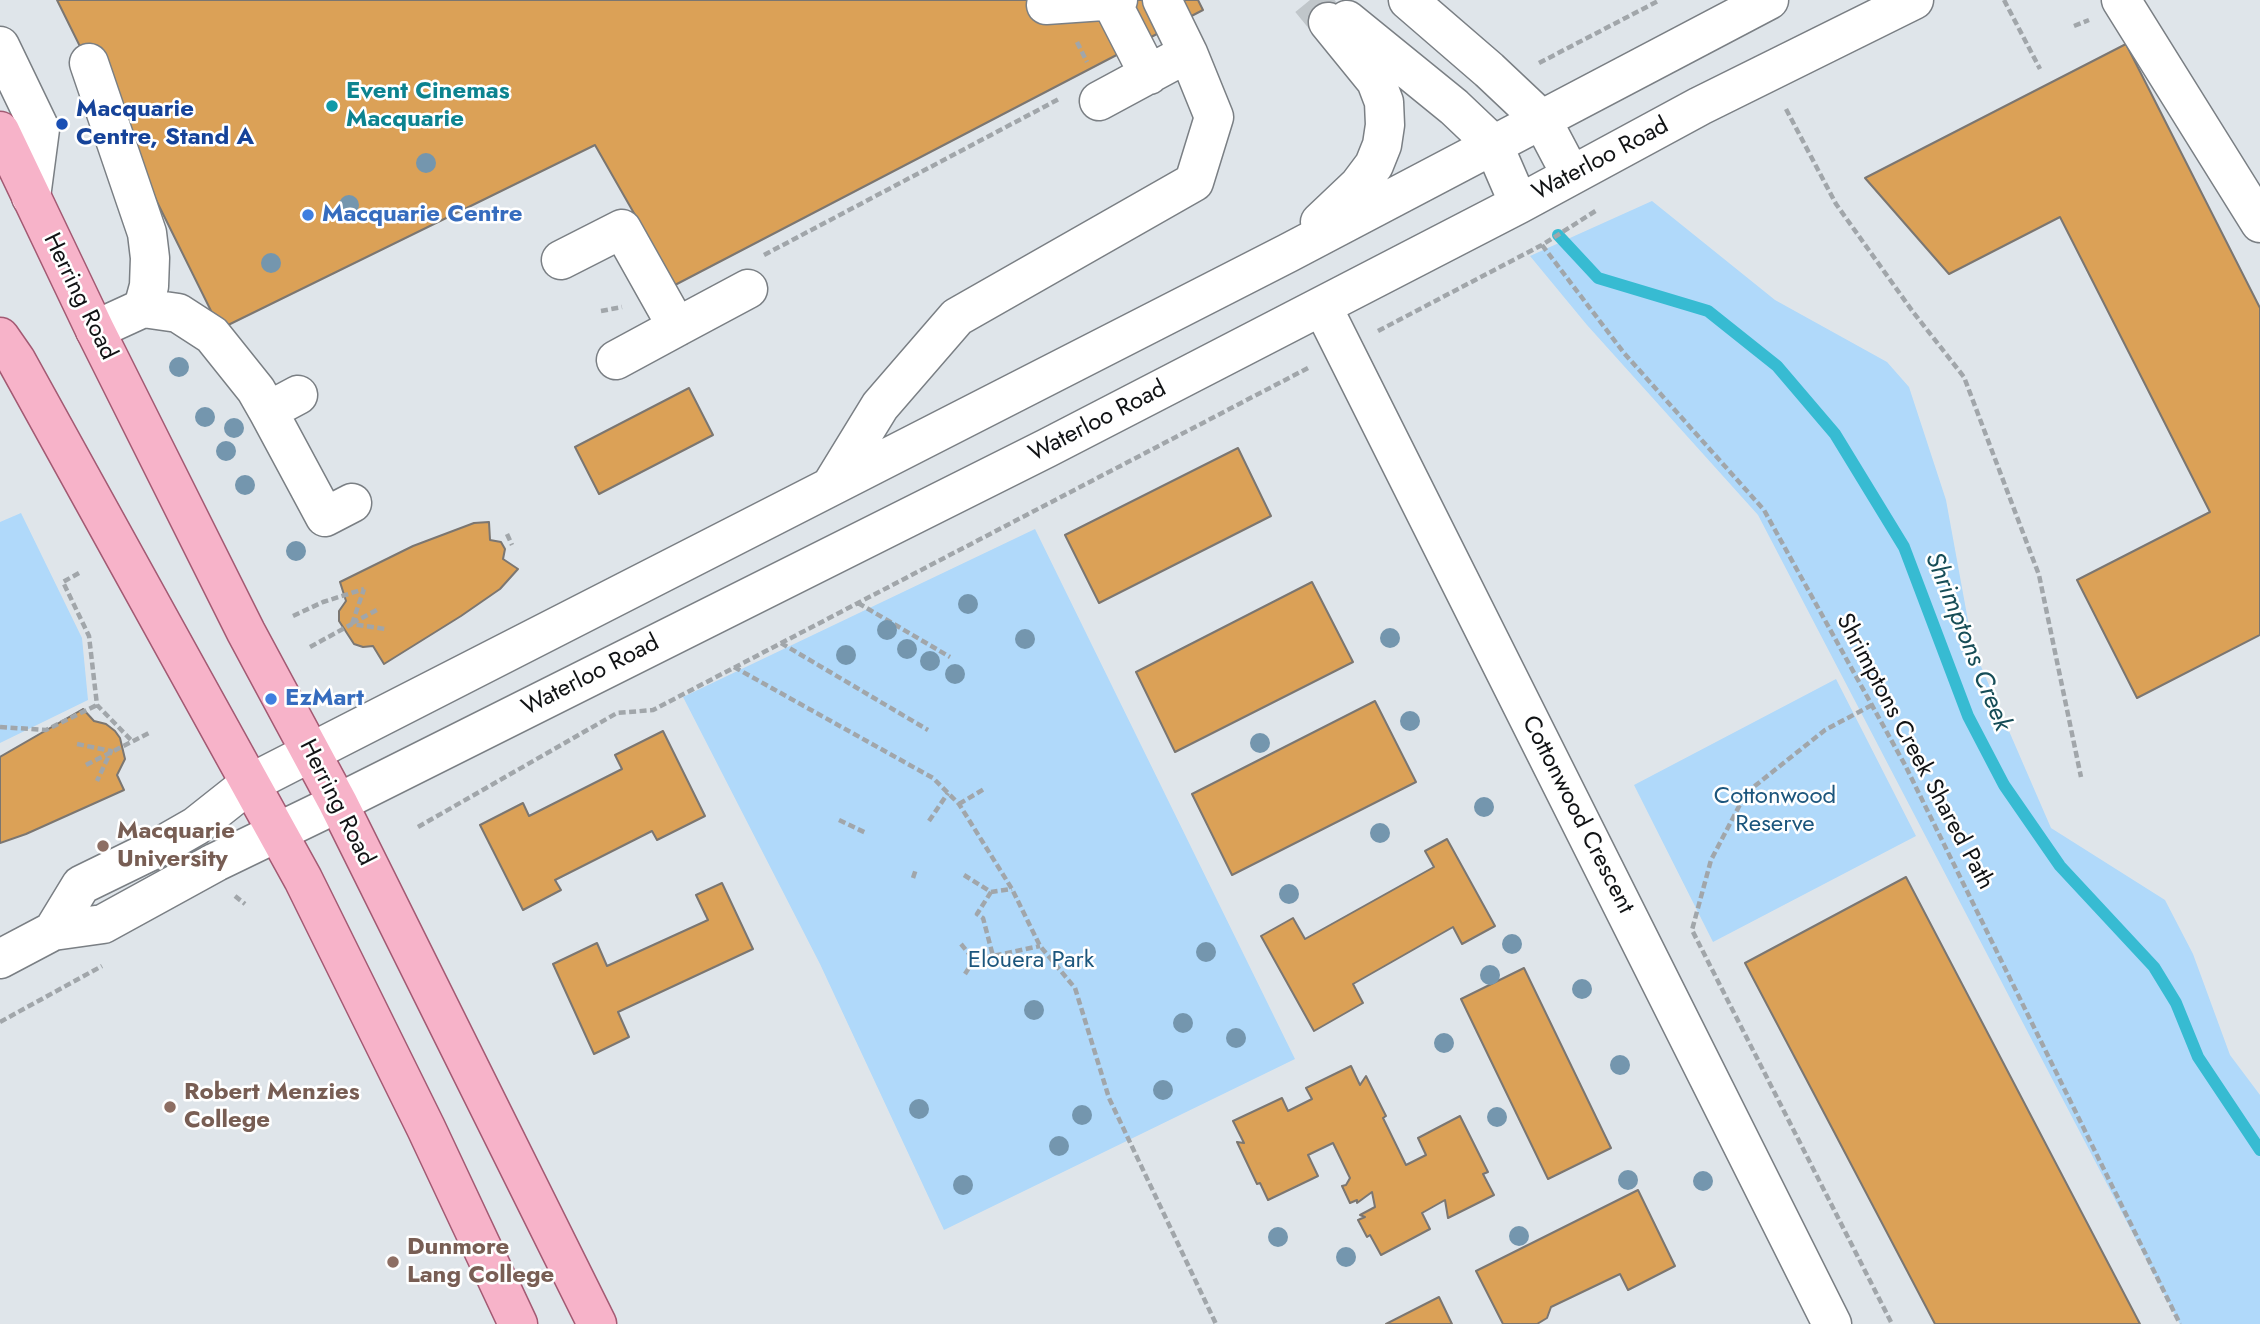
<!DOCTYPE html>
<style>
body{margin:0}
canvas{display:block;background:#dfe5ea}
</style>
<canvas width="2260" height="1324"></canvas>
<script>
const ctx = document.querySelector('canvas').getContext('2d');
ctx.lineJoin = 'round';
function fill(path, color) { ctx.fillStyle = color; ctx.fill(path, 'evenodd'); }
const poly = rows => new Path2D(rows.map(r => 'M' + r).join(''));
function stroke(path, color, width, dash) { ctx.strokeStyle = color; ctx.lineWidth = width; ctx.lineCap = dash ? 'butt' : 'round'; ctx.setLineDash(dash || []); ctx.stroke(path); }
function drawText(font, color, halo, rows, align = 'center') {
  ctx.font = font + ' Jost,sans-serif'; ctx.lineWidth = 5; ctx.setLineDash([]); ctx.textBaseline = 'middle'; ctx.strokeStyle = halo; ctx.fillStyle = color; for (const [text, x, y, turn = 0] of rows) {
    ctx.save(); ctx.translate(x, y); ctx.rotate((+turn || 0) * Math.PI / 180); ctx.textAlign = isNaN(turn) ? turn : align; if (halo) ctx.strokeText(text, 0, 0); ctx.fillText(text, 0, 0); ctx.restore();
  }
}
fill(poly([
 [1652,201,1775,300,1887,362,1909,387,1946,500,1973,648,2051,828,2165,900,2193,954,2230,1055,2260,1095,2260,1324,2180,1324,1758,515,1587,325,1530,256],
 [21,513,82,638,88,700,0,743,0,522],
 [1035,529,1295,1059,944,1230,820,964,683,697],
 [1836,679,1916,836,1713,942,1634,785]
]), '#b0d9fa');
stroke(poly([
 [1558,235,1598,278,1708,311,1777,366,1835,434,1904,547,1968,716,2004,785,2060,866,2154,967,2176,1003,2198,1057,2260,1150]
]), '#37bbd2', 12);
const building = poly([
 [57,0,1198,0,1203,10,675,285,595,145,220,329,57,0],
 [2126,44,2260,308,2260,635,2137,698,2077,580,2210,512,2060,217,1949,274,1865,178,2126,44],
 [689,388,713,435,599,494,575,447,689,388],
 [1238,448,1271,516,1099,603,1065,535,1238,448],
 [489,522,490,540,501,542,505,549,503,559,518,569,500,589,461,616,384,664,373,646,363,647,354,644,339,621,339,611,346,601,340,582,413,546,474,523,489,522],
 [1312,582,1353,662,1175,752,1136,672,1312,582],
 [1375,701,1416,782,1232,875,1192,794,1375,701],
 [83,709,94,721,106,724,115,731,120,738,125,759,117,775,124,790,26,834,0,843,0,757,83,709],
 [663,731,705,816,657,840,652,831,555,880,561,890,523,910,480,825,523,803,529,816,622,769,615,755,663,731],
 [1447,839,1495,926,1462,944,1453,927,1353,984,1363,1003,1314,1031,1261,936,1293,918,1305,939,1434,867,1425,851,1447,839],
 [1906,877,2140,1324,1935,1324,1832,1128,1745,963,1906,877],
 [722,883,753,949,618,1012,629,1037,594,1054,553,964,597,943,607,966,708,920,696,895,722,883],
 [1524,968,1611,1148,1548,1179,1461,999,1524,968],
 [1351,1066,1360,1085,1366,1076,1386,1116,1383,1118,1406,1165,1426,1155,1418,1138,1460,1116,1488,1172,1483,1174,1494,1195,1448,1218,1445,1200,1422,1213,1430,1229,1381,1255,1370,1235,1367,1237,1358,1220,1365,1217,1360,1215,1375,1207,1372,1192,1357,1203,1357,1200,1350,1203,1342,1186,1346,1185,1350,1178,1333,1143,1308,1155,1318,1176,1268,1200,1260,1183,1257,1184,1237,1142,1244,1143,1233,1121,1282,1098,1288,1111,1312,1099,1306,1088,1351,1066],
 [1638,1190,1675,1266,1628,1290,1620,1274,1551,1307,1547,1318,1537,1324,1503,1324,1476,1271,1638,1190],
 [1439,1297,1452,1324,1386,1324,1439,1297]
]);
fill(building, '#dba157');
stroke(building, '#7b7671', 2);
stroke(poly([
 [1310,0,1328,22]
]), '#c0c6ca', 38, [38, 19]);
const minor = poly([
 [1408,0,1489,70,1542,120,1571,175],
 [2121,0,2260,223],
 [1111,1,1149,75],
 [1046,5,1118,0],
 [1347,20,1454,107,1493,144,1519,204],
 [0,46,40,129,31,197],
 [89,63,147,233,150,258,149,286,143,308],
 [1099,101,1188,53],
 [1320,222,1359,185,1374,165,1382,145,1385,125,1384,102,1376,81,1328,22],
 [561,260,622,229,677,327,616,360],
 [1322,306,1832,1324],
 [677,327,748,289],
 [95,330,143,308,178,313,212,335,256,390,268,411],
 [298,395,268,411,325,517,352,503],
 [831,486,880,406,957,317,1194,182,1214,117,1188,53,1162,0],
 [53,931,81,885,161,846,196,826,249,784,1288,253,1769,0],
 [0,959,53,931,103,924,216,862,338,803,1047,448,1519,204,1700,106,1914,0]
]);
const major = poly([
 [0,131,95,330,246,632,338,803,597,1324],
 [0,337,16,360,303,879,426,1128,518,1324]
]);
stroke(minor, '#7a7f84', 41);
stroke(major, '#a35a73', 41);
stroke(poly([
 [2004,0,2040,69],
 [2074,26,2089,20],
 [1077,42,1087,62],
 [1539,63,1660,0],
 [1786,109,1836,204,1913,312,1964,377,2039,575,2081,777],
 [1542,245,1624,353,1764,510,1905,765,2180,1324],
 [764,255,1059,99],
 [601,311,622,307],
 [1378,331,1542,245,1597,210],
 [507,534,512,545],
 [79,573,63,582,89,636,97,705,132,741],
 [858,603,950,657],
 [293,616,323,602,364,589],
 [352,623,377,610],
 [352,624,364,589],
 [781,643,928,730],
 [310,647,352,624,385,629],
 [734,667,933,778,959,804,1012,889,1040,946,1075,988,1109,1098,1216,1324],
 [1872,705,1825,730,1746,793,1711,860,1692,930,1892,1324],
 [0,727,46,730,97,705],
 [77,744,111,751,97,781],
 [86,765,151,732],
 [959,804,984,789],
 [839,820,866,833],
 [929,821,948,793],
 [418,827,617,713,653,710,1308,368],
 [964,875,991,892,1012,889],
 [913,878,916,869],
 [991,892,977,914,983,918,993,956],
 [235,896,245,904],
 [961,944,974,960,1040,946],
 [965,974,974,960],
 [0,1022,102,966]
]), '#a1a6aa', 4.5, [7, 3.5]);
stroke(minor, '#fff', 38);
stroke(major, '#f7b3c9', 38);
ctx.fillStyle = '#7496ae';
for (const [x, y] of [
 [426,163],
 [349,205],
 [271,263],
 [179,367],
 [205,417],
 [234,428],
 [226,451],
 [245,485],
 [296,551],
 [968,604],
 [887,630],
 [1390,638],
 [1025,639],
 [907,649],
 [846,655],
 [930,661],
 [955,674],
 [1410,721],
 [1260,743],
 [1484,807],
 [1380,833],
 [1289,894],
 [1512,944],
 [1206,952],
 [1490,975],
 [1582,989],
 [1034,1010],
 [1183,1023],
 [1236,1038],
 [1444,1043],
 [1620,1065],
 [1163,1090],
 [919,1109],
 [1082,1115],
 [1497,1117],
 [1059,1146],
 [1628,1180],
 [1703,1181],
 [963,1185],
 [1519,1236],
 [1278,1237],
 [1346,1257]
]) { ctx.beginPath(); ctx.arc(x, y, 10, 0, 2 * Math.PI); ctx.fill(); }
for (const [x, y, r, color] of [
 [332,106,7,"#0f9aa8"],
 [62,124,7,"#1a4fb4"],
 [308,215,7,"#3f7fe0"],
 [271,699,7,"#3f7fe0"],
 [103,846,7,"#8d6e63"],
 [170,1107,7,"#8d6e63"],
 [393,1262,7,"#8d6e63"]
]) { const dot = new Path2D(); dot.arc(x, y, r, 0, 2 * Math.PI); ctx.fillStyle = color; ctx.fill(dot); stroke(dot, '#fff', 2.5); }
drawText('bold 24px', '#0d838f', '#fff', [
 ["Event Cinemas",346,92],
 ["Macquarie",346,120]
], 'left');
drawText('bold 24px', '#164399', '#fff', [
 ["Macquarie",76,110],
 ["Centre, Stand A",76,138]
], 'left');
drawText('24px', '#111315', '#fff', [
 ["Waterloo Road",1601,160,-28],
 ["Herring Road",79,297,64],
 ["Waterloo Road",1098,422,-27],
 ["Waterloo Road",591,676,-27],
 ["Shrimptons Creek Shared Path",1914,752,62],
 ["Herring Road",336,803,63],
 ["Cottonwood Crescent",1577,815,63]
]);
drawText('bold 24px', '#366cbe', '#fff', [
 ["Macquarie Centre",322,215],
 ["EzMart",285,699]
], 'left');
drawText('24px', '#1c567d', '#fff', [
 ["Cottonwood",1775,797],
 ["Reserve",1775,825],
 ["Elouera Park",1031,961]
]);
drawText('bold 24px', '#785e54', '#fff', [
 ["Macquarie",117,832],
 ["University",117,860],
 ["Robert Menzies",184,1093],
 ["College",184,1121],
 ["Dunmore",407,1248],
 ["Lang College",407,1276]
], 'left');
drawText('italic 26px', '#164d57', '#fff', [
 ["Shrimptons Creek",1967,642,68]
]);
</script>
